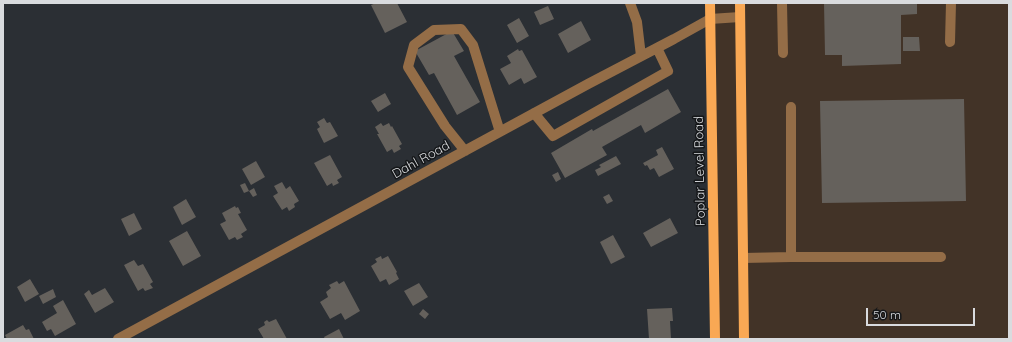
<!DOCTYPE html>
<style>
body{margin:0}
#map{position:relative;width:1012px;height:342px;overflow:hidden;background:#2b2f34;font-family:Quicksand,sans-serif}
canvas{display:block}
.frame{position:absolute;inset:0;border:4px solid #d9dbde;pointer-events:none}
.scale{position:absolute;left:866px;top:308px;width:109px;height:18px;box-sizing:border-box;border:2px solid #d9dbde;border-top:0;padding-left:5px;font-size:12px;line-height:14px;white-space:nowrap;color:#d9dbde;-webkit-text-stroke:3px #151719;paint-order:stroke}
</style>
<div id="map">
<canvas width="1012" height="342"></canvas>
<div class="frame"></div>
<div class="scale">50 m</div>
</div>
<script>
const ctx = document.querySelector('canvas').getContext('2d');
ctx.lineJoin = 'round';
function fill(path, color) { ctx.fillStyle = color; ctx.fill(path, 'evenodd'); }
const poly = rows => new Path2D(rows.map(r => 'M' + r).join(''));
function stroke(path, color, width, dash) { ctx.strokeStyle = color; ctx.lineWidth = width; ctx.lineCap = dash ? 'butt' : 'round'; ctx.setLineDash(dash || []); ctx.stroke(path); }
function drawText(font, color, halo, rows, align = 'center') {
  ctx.font = font + ' Quicksand,sans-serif'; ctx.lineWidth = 3; ctx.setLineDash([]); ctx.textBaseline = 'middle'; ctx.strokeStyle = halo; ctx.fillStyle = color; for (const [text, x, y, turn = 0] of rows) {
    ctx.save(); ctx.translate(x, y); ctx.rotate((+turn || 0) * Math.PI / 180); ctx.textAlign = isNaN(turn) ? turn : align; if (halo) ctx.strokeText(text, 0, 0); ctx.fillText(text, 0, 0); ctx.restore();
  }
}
fill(poly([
 [710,3,1009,3,1009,339,715,339]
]), '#423327');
fill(poly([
 [376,3,397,3,407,22,385,33,371,5],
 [824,3,917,3,917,14,901,15,901,64,842,66,842,55,825,55],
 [548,6,554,19,540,25,534,12],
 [519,18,529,36,517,43,507,25],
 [581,21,591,40,568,53,558,34],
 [452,31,464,51,454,56,480,102,457,115,434,73,429,75,415,51],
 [903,37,919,37,920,51,903,51],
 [518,49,519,51,522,50,537,77,524,84,521,78,509,85,500,69,511,63,507,56],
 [668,89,681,112,645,133,641,125,602,147,607,155,565,178,551,153,592,129,593,131],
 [385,93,391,104,378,112,371,101],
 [964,99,966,201,822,203,820,101],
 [324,118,327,123,330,122,338,136,324,143,317,129,320,127,317,122],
 [381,123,383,126,389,123,391,127,392,126,402,144,399,146,401,149,394,153,392,149,387,152,377,134,379,134,375,127],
 [662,147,674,169,659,177,654,168,650,170,647,165,645,166,643,163,658,155,656,150],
 [330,155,342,177,337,180,339,183,333,186,332,183,327,186,314,163],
 [616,156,621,164,598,176,595,170,601,167,599,165],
 [256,161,265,177,251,185,242,169],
 [558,172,561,179,556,182,552,175],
 [282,182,286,189,290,186,299,201,294,204,295,207,289,211,287,207,282,210,273,196,278,193,274,186],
 [245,183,249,191,244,193,240,185],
 [254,188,257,195,253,197,249,191],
 [609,194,613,201,607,204,603,197],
 [186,199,196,217,182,225,173,207],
 [235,206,236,208,238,207,241,213,238,214,247,230,241,234,243,237,237,240,235,237,229,240,220,224,226,221,222,213],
 [134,213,142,229,129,236,121,219],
 [670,218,678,233,651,247,643,233],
 [187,231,201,256,183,266,169,241],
 [613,235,625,257,611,264,600,242],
 [381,256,382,259,388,256,397,272,396,273,399,279,389,285,386,279,380,282,371,266,377,262,375,259],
 [134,260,138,266,143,264,153,282,150,284,153,288,145,291,143,288,138,291,124,265],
 [30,279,39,294,25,302,17,287],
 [337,281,339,284,344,281,360,311,345,320,341,313,330,319,320,302,328,297,326,292,331,288,329,285],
 [419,283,428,297,413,306,404,291],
 [105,288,114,302,95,313,84,294,89,290,92,295],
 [53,289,56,297,43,304,39,296],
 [63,300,76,324,55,336,51,329,47,331,42,322,57,313,53,306],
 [672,308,673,321,670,321,671,339,649,339,647,309],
 [423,309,429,314,425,319,419,314],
 [276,319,287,339,264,339,258,329,265,325,264,322,267,320,269,322],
 [23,325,26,330,29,329,34,339,7,339,5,335],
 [339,329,344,339,325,339,324,337]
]), '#65615c');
stroke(poly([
 [630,3,637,22,641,56],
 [782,3,783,53],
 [950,42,951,3],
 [791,107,791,257,941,257],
 [534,113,553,136,668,71,657,48],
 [465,151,445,126,408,67,414,45,434,30,461,29,473,45,500,132],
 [743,258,791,257],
 [118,339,588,84,674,39,710,19,740,17]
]), '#946d47', 10);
stroke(poly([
 [710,3,715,339],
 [740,3,744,339]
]), '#f9a854', 10);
drawText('13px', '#d9dbde', '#151719', [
 ["Dahl Road",421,160,-29],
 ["Poplar Level Road",700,171,-91]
]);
</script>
